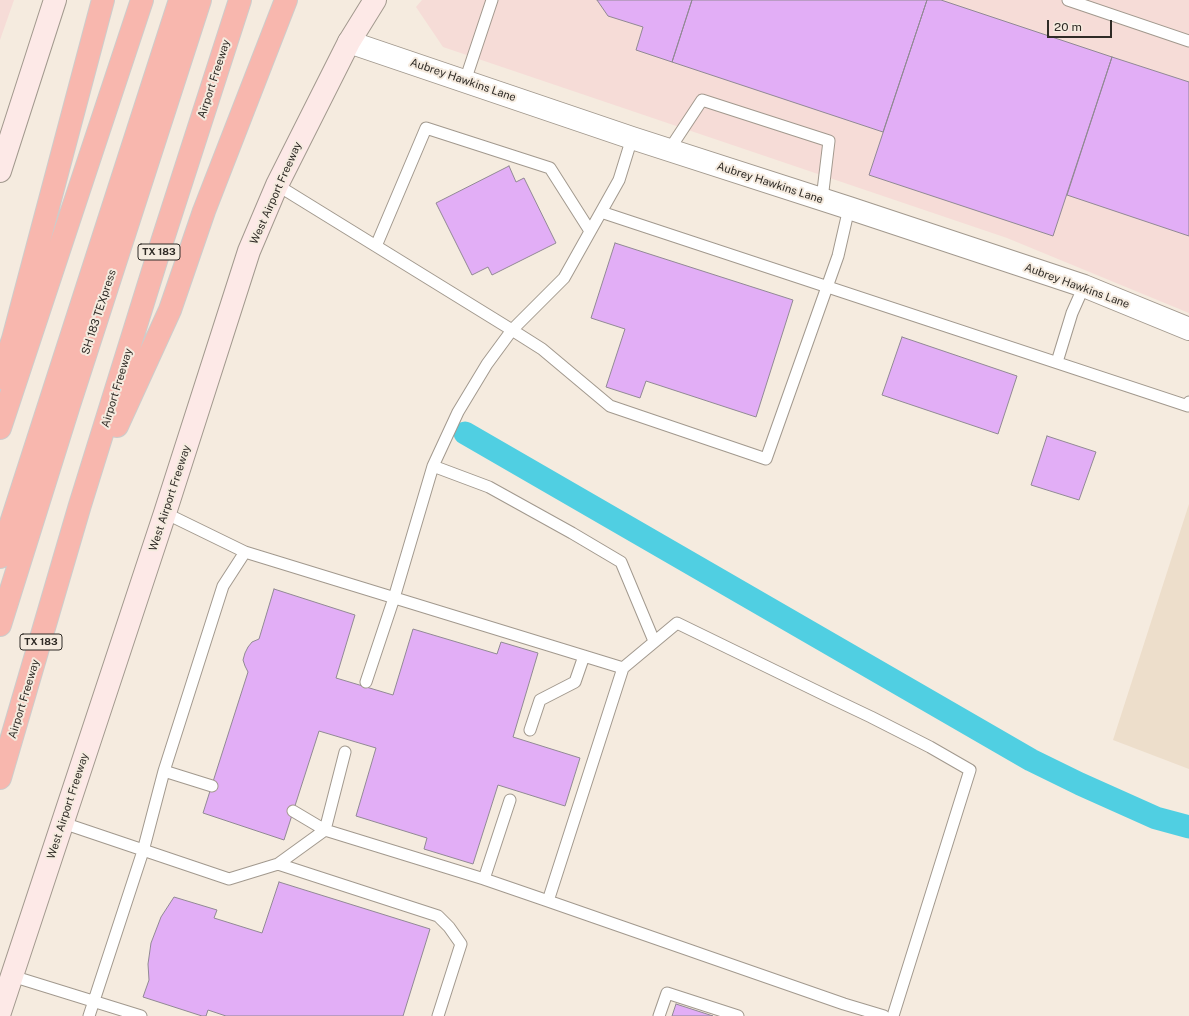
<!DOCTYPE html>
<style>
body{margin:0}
#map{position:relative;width:1189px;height:1016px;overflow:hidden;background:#f5ebdf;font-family:"Public Sans",sans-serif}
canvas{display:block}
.scale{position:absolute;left:1047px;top:20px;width:65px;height:18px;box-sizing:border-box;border:2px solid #2f2b26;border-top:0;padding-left:5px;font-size:12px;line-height:14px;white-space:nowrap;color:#2f2b26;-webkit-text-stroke:3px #f5ebdf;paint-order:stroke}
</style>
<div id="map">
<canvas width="1189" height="1016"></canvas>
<div class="scale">20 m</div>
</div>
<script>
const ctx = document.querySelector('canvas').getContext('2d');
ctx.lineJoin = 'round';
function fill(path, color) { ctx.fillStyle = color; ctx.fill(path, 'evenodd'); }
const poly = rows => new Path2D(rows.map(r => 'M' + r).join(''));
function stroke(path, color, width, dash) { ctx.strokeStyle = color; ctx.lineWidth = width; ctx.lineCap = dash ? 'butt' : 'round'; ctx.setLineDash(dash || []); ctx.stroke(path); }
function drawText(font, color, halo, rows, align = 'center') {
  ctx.font = font + ' "Public Sans",sans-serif'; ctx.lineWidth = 4; ctx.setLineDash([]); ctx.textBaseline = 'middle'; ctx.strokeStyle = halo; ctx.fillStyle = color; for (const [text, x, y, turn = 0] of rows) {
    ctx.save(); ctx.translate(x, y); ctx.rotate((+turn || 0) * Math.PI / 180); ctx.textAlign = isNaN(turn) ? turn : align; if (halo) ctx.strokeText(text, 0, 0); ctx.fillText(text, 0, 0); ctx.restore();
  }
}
fill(poly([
 [0,0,14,0,0,40],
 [422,0,1189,0,1189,313,1007,238,443,47,416,7]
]), '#f6dcd7');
fill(poly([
 [1189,504,1189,769,1113,740]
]), '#eddecb');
stroke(poly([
 [465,433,1031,760,1080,784,1156,818,1189,827]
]), '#50cfe2', 23);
const building = poly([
 [597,0,692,0,672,62,636,50,643,27,608,16,597,0],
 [692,0,927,0,883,132,672,62,692,0],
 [927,0,941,0,1112,57,1053,236,869,175,927,0],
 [1112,57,1189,82,1189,236,1067,195,1112,57],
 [509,166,516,182,524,178,556,243,492,275,488,267,472,275,436,203,509,166],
 [615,243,793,300,756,417,646,381,640,398,606,387,625,329,591,318,615,243],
 [902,337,1017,376,998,434,882,395,902,337],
 [1047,436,1096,452,1079,500,1031,485,1047,436],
 [274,589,355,615,336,678,393,695,413,629,497,654,501,642,538,653,513,737,580,758,565,806,498,785,473,864,424,849,427,838,356,816,376,748,319,731,284,840,203,813,248,672,245,666,243,660,245,653,248,647,252,642,259,639,274,589],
 [279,882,430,929,403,1016,226,1016,208,1010,206,1016,202,1016,143,997,149,980,148,964,151,943,161,917,174,897,217,910,214,918,262,933,279,882],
 [676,1004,713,1016,672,1016,676,1004]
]);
fill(building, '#e2aef6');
stroke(building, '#918994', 1);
const service = poly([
 [1068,0,1189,41],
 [465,81,492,0],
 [632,138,619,180,564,278,512,330,542,349,610,406,766,459,838,256,849,208],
 [669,150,702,100,829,141,822,199],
 [277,185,512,330,487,364,458,412,433,466,394,598,366,682],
 [601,212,1188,406,1189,402],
 [376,246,426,128,550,168,590,231],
 [1057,362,1072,313,1084,286],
 [433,466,489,487,572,533,621,562,654,641],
 [165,513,245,552,623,668,548,901,484,879,325,830,278,864,438,916,449,927,461,944,438,1016],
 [623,668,677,623,829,697,871,717,930,747,970,770,893,1016],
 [530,730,540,700,575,682,584,656],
 [164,771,212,786],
 [293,811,325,830,345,752],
 [63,823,229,879,278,864],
 [484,879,510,800],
 [548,901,844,1004,884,1016],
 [12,976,141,1016],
 [89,1016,143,851,164,771,223,586,245,552],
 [659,1016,667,993,738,1016]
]);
const minor = poly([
 [349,42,632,138,849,208,1084,286,1189,329]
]);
const secondary = poly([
 [0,171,55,0],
 [0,1012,165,513,249,251,277,185,349,42,375,0]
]);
const motorway = poly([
 [0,378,13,339,103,0],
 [117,426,170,310,204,211,286,0],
 [0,428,142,0],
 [0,557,180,0],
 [0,625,69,405,200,0],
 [0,778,80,505,161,245,240,0]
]);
stroke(service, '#a2998e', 13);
stroke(minor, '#a2998e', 24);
stroke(secondary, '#a2998e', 24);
stroke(motorway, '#cdcccb', 24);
stroke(service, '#fff', 11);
stroke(minor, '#fff', 22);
stroke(secondary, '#fde9e7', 22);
stroke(motorway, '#f8b7ae', 22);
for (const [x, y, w] of [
 [159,252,42],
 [41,642,42]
]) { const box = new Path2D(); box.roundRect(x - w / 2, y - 8, w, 16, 3); ctx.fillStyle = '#f5ebdf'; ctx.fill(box); stroke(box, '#2f2b26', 1); }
drawText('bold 10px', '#2f2b26', null, [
 ["TX 183",159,252],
 ["TX 183",41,642]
]);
drawText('11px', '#2f2b26', '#f5ebdf', [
 ["Airport Freeway",214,79,-72],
 ["Aubrey Hawkins Lane",463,80,19],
 ["Aubrey Hawkins Lane",770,183,18],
 ["West Airport Freeway",276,193,-66],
 ["Aubrey Hawkins Lane",1077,286,20],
 ["SH 183 TEXpress",99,312,-72],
 ["Airport Freeway",117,388,-73],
 ["West Airport Freeway",170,498,-72],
 ["Airport Freeway",24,699,-73],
 ["West Airport Freeway",68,806,-72]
]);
</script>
